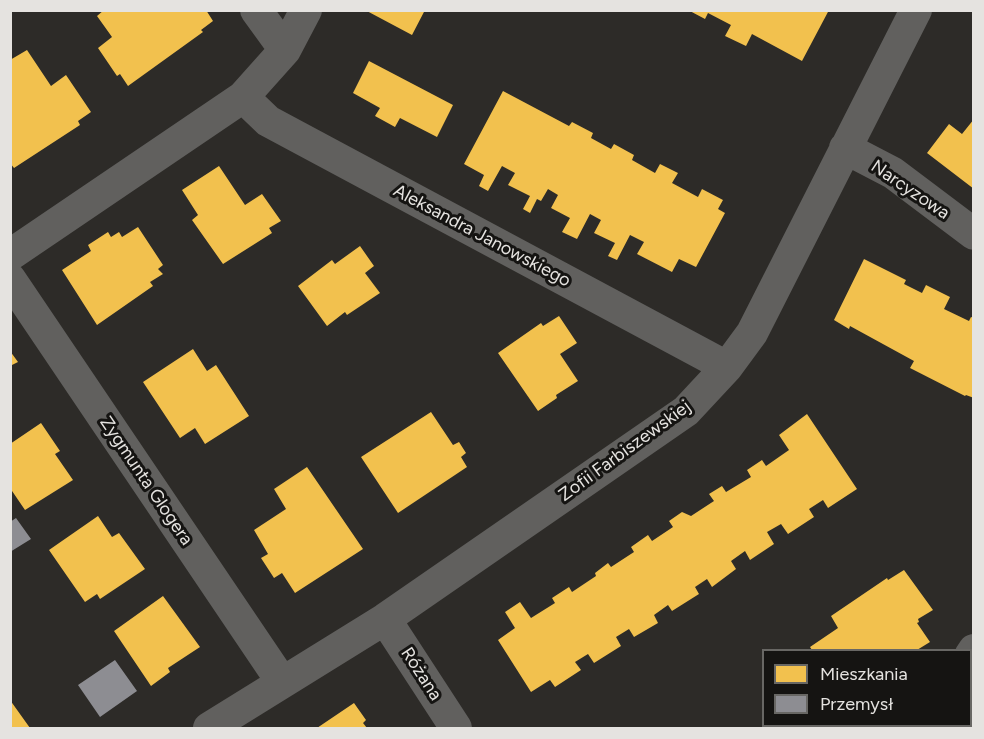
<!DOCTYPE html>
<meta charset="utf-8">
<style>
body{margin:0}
#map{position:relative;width:984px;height:739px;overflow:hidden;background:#2d2b28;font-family:Figtree,sans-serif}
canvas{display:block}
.frame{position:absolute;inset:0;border:12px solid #e5e3e0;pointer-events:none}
.legend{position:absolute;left:762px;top:649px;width:210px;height:78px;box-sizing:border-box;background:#151412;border:2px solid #686764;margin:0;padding:8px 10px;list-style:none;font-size:18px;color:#e5e3e0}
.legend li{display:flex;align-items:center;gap:12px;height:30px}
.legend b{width:30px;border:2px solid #686764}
</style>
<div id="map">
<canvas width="984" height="739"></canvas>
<div class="frame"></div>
<ul class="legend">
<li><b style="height:16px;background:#f2c14e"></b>Mieszkania</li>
<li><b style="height:16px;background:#8d8d92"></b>Przemysł</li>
</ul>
</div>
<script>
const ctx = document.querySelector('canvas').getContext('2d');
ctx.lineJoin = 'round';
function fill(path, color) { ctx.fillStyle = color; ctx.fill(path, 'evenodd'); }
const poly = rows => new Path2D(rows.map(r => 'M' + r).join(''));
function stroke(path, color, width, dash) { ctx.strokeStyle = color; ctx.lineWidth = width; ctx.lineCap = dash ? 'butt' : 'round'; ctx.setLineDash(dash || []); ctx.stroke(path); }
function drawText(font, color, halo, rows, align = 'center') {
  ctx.font = font + ' Figtree,sans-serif'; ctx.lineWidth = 6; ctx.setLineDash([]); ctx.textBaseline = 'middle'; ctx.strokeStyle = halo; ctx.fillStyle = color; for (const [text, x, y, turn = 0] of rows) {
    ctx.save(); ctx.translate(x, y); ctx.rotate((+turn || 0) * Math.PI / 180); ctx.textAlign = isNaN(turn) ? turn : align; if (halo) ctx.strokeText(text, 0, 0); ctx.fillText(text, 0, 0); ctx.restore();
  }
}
fill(poly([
 [104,10,206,10,213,21,201,30,203,32,128,86,120,74,117,76,98,48,112,37,97,16],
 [365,10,425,10,412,35],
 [688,10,829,10,802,61,752,34,746,46,725,36,731,25,708,13,705,19],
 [27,50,51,86,66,75,91,112,78,121,80,125,14,168,10,163,10,60],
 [369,61,453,105,437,137,400,118,395,127,375,116,380,108,353,93],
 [503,91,569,126,572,122,593,133,591,138,611,149,614,144,634,155,632,160,655,173,660,164,678,173,672,183,698,197,702,189,723,200,718,209,725,213,696,267,679,259,672,272,637,254,644,242,630,235,617,260,608,256,615,243,594,233,601,220,590,214,577,239,562,232,570,218,551,208,558,195,548,189,541,201,537,199,530,213,523,209,530,196,508,185,515,173,502,166,488,191,479,186,484,175,464,164],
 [974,119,974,189,927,153,949,124,962,134],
 [219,166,245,205,262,194,281,221,269,228,272,233,223,264,192,220,198,215,182,190],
 [138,227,163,265,158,269,163,274,150,282,153,286,97,325,62,270,91,251,88,245,108,232,111,237,119,232,122,237],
 [360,246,374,266,365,273,380,293,347,315,345,312,327,326,298,286,332,260,335,264],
 [864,259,906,280,904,284,922,293,926,285,950,297,944,309,969,321,971,317,974,318,974,398,966,395,965,396,910,368,914,361,850,326,849,329,834,320],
 [559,316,577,343,560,354,578,381,556,395,557,398,538,411,498,353,541,323,543,326],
 [193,349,207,371,216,365,249,416,205,444,195,428,180,438,143,382],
 [10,351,18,362,10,366],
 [431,412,453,445,459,442,466,453,461,457,467,467,398,513,361,457],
 [807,414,857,489,828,508,823,500,809,509,814,517,788,534,781,524,767,532,774,544,750,560,745,551,731,561,736,569,712,587,707,579,695,587,699,594,672,611,668,605,654,615,658,623,634,637,629,629,616,637,621,646,594,663,588,654,575,662,581,670,555,687,550,680,531,692,498,640,515,628,505,612,520,602,531,618,555,603,552,598,569,587,572,592,596,576,595,573,608,563,611,567,634,552,631,547,648,535,652,541,673,527,669,521,682,512,691,516,714,501,709,494,722,486,726,492,751,477,747,470,762,460,766,466,789,450,779,435],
 [41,423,60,451,55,454,73,480,25,510,10,488,10,444],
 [307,467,363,549,295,593,282,573,274,578,261,558,268,554,254,530,286,509,274,489],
 [98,516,112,537,119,533,145,569,100,599,97,594,85,602,49,550],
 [904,570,933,610,918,619,919,622,917,623,930,642,917,650,812,650,810,647,838,628,831,616,887,578,888,580],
 [163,596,200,647,168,668,170,672,151,686,114,631],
 [10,700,30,728,10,728],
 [354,703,366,720,363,723,367,728,317,728]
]), '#f2c14e');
fill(poly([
 [16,518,31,539,10,552,10,522],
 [115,660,137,691,100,717,78,685]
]), '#8d8d92');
stroke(poly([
 [256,10,285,50],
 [243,97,268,121,727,367],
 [845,148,893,173,974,234],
 [10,255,243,97,285,50,306,10],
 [10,279,282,682],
 [385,619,456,728],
 [970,656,974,650],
 [209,728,385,619,686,411,727,367,752,333,916,10],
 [931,728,932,726]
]), '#61605e', 32);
drawText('18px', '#e5e3e0', '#151412', [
 ["Narcyzowa",910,190,34],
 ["Aleksandra Janowskiego",482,236,28],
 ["Zofii Farbiszewskiej",625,451,-36],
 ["Zygmunta Glogera",146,481,56],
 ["Różana",421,674,57]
]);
</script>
